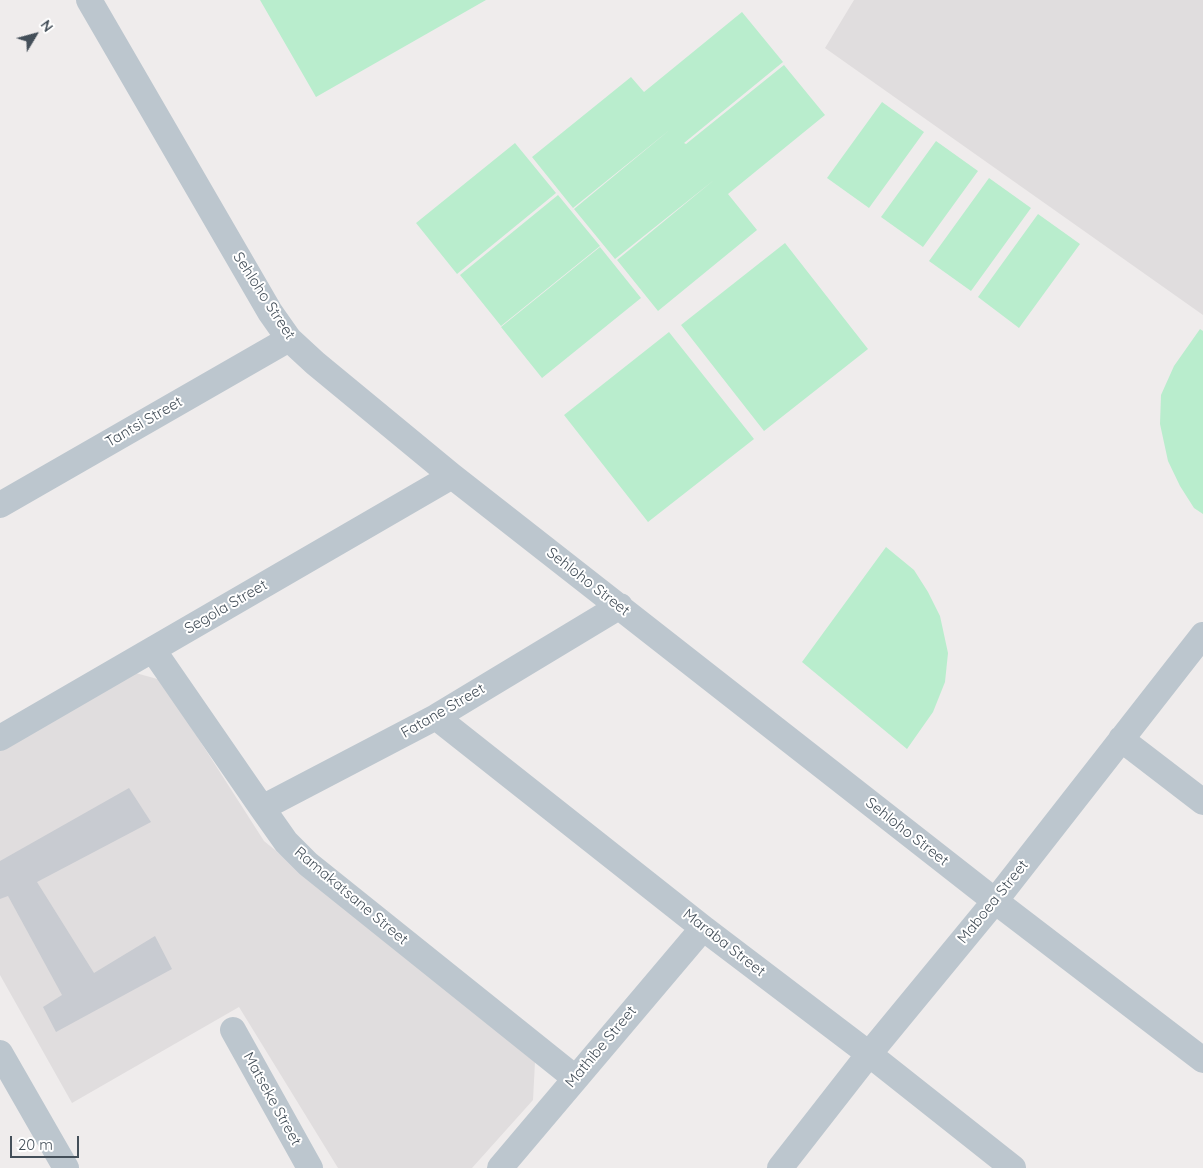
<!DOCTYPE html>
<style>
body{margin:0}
#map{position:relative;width:1203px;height:1168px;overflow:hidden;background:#efecec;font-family:Quicksand,sans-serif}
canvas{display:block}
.north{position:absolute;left:10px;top:10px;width:50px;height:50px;-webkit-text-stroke:4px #fff;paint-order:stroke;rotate:53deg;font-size:14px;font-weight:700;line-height:20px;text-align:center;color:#444f59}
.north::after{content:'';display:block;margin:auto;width:18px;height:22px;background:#444f59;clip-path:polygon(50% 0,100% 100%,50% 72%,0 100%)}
.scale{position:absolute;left:10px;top:1136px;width:69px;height:22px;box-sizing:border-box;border:2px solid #444f59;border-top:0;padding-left:6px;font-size:15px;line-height:18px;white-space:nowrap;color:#444f59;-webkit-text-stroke:4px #fff;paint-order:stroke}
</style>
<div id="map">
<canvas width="1203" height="1168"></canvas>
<div class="north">N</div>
<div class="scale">20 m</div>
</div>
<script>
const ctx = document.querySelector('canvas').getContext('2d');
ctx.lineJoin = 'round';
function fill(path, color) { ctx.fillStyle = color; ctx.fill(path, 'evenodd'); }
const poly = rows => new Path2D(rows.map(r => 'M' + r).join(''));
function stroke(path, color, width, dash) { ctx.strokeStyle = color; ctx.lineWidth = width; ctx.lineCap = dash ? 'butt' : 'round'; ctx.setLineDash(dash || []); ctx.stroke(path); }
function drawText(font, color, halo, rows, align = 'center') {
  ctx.font = font + ' Quicksand,sans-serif'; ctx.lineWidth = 4; ctx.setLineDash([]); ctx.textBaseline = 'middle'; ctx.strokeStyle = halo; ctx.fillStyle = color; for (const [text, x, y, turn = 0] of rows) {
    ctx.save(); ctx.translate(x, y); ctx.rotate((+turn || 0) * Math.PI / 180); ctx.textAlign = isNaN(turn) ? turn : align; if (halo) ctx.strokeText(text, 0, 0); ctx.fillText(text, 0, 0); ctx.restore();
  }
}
fill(poly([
 [854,0,1203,0,1203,315,825,48],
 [132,672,161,680,264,841,535,1062,533,1100,472,1168,338,1168,239,1007,72,1103,0,975,0,749]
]), '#e0ddde');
fill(poly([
 [260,0,486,0,316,97],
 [742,12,783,62,684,143,686,144,784,65,825,115,728,194,757,230,658,311,617,260,714,180,615,259,574,209,672,128,573,208,532,157,631,77,644,92],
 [882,102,924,132,869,208,827,178],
 [936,141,978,171,923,247,881,217],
 [515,143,556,193,457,274,416,223],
 [989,178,1031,208,971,291,929,261],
 [558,195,600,246,501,326,460,275],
 [1038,214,1080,244,1019,328,978,297],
 [785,243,868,349,764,431,681,325],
 [600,247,641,298,542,378,501,327],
 [1200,329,1203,331,1203,514,1194,508,1180,486,1168,461,1160,424,1161,395,1174,366],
 [669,332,754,439,648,522,564,415],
 [886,547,914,570,928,592,940,616,948,653,945,682,933,712,907,749,802,662]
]), '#b9edcd');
fill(poly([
 [129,788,151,822,37,882,94,973,155,936,172,969,56,1032,43,1007,62,995,8,896,0,899,0,861]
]), '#c8cbd1');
stroke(poly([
 [89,0,270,312,289,339,315,363,452,476,995,901,1203,1060],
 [0,505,289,339],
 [153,650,262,808,286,842,308,864,575,1078],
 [436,717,703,928,869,1054,1013,1168],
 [0,738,452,476],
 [1121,739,1203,802],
 [262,808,436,717,620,606],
 [233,1030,310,1168],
 [0,1053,66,1168],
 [500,1168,703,928],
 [780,1168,869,1054,995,901,1203,635]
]), '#bcc6ce', 26);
drawText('15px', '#444f59', '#fff', [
 ["Sehloho Street",264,296,57],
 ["Tantsi Street",144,422,-30],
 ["Sehloho Street",588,582,38],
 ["Segola Street",226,607,-30],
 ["Fatane Street",443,711,-30],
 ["Sehloho Street",907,832,38],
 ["Ramakatsane Street",351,896,40],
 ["Maboea Street",993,902,-51],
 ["Maraba Street",724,943,38],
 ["Mathibe Street",601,1047,-50],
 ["Matseke Street",272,1099,61]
]);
</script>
